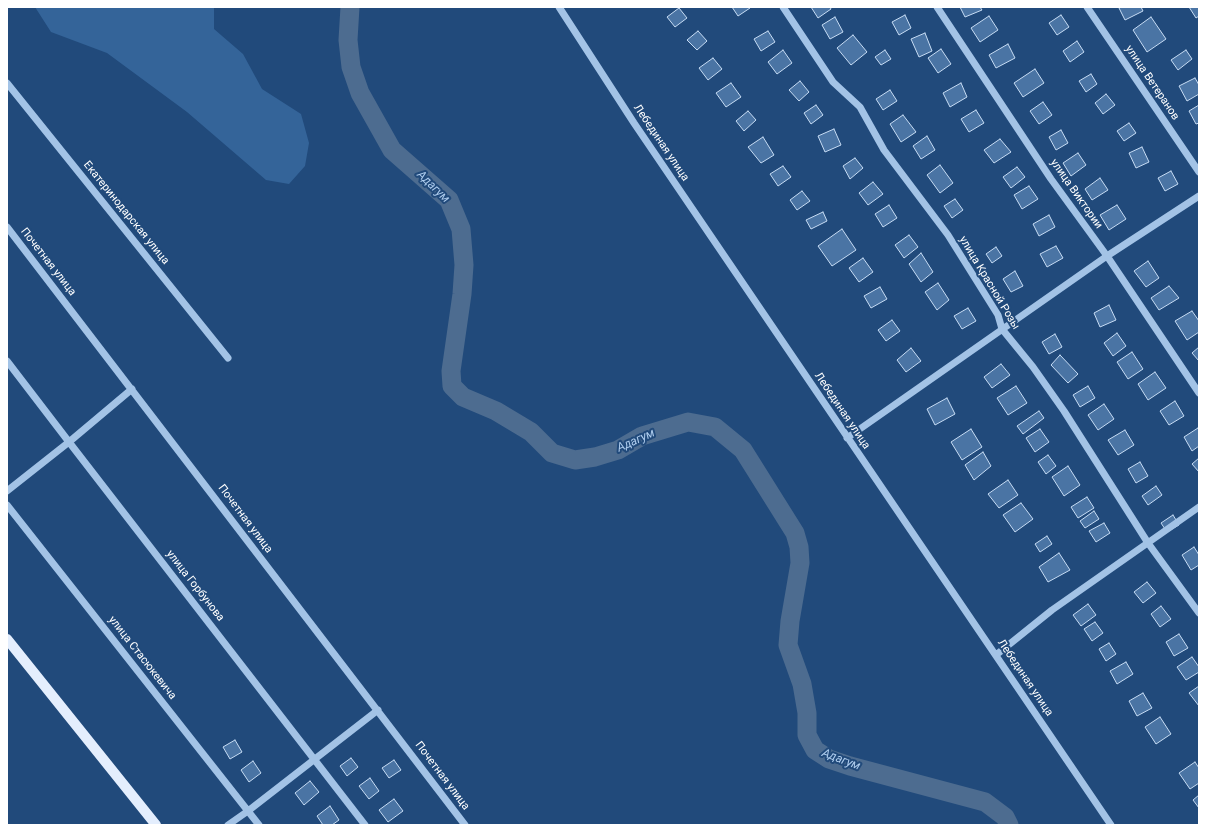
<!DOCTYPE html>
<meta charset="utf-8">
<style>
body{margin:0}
#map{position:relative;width:1206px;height:832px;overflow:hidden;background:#214a7b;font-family:Roboto,sans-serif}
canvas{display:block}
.frame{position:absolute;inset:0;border:8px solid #fff;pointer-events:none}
</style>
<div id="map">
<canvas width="1206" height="832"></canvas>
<div class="frame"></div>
</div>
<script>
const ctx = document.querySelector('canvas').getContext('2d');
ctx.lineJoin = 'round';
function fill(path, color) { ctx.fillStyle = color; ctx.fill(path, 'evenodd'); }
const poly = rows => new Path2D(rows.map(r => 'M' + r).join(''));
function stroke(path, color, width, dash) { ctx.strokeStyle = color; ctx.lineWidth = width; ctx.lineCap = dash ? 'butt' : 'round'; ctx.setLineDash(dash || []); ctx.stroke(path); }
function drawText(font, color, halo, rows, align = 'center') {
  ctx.font = font + ' Roboto,sans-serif'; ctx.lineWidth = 4; ctx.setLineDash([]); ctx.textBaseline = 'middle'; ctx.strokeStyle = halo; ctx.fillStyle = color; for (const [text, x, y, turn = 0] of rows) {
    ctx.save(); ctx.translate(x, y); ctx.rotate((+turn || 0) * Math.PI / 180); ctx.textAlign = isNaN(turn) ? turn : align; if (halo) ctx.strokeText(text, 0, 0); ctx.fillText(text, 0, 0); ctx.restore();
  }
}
fill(poly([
 [35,7,214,7,214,29,243,54,262,89,301,114,309,143,305,166,289,184,266,180,187,112,107,53,51,32]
]), '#346499');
stroke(poly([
 [350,7,348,40,351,67,360,93,392,150,449,200,461,229,464,265,462,294,451,371,452,386,463,397,496,411,531,432,552,453,575,460,595,457,618,450,642,436,688,422,715,427,743,450,795,533,799,547,800,563,790,621,788,645,802,684,807,713,807,735,815,750,829,759,850,766,985,802,1005,817,1009,825]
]), '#4d6c90', 19);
const building = poly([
 [732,7,750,7,750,8,738,16,732,7],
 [811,7,830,7,831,9,818,18,811,7],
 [960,7,980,7,982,10,965,17,960,7],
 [1121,7,1141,7,1143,11,1125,20,1119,8,1121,7],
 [1189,7,1199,7,1199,16,1196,18,1189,7],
 [679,8,687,18,675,27,667,17,679,8],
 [905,15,911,28,899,35,892,22,905,15],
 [1061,15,1069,27,1057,35,1049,23,1061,15],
 [989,16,998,30,980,42,971,28,989,16],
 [835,17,843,32,830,39,822,25,835,17],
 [1151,17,1166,39,1147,52,1133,30,1151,17],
 [698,31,707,41,697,50,687,40,698,31],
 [768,31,775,42,761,51,754,39,768,31],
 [925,33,932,51,919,57,911,39,925,33],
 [853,35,867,52,851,65,837,48,853,35],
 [1077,41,1084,52,1070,62,1063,51,1077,41],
 [1008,44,1015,58,996,68,989,55,1008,44],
 [941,49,951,64,938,73,928,58,941,49],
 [783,50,792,63,777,74,768,62,783,50],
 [885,50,891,59,881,65,875,57,885,50],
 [1186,50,1192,59,1178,70,1171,60,1186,50],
 [713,58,722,69,708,80,699,68,713,58],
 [1035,69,1044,83,1023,97,1014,83,1035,69],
 [1091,74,1097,84,1086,92,1079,81,1091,74],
 [1195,78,1199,85,1199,94,1187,101,1179,86,1195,78],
 [800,81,809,92,799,101,789,90,800,81],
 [731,83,741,97,726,107,716,93,731,83],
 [961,83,967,97,950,107,943,93,961,83],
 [890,90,897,101,883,110,876,99,890,90],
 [1106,94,1115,105,1103,114,1095,103,1106,94],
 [1043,102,1052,115,1039,124,1030,111,1043,102],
 [816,105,823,115,811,124,804,113,816,105],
 [1199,105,1199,123,1196,124,1189,111,1199,105],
 [976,110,984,123,969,132,961,119,976,110],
 [748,111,756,120,744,131,736,121,748,111],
 [903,115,916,132,901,142,890,124,903,115],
 [1129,123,1136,133,1124,141,1117,131,1129,123],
 [834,129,841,145,825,152,818,136,834,129],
 [1061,130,1068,143,1056,150,1049,137,1061,130],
 [927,136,935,150,921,159,913,146,927,136],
 [763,137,774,155,761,163,748,147,763,137],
 [1000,139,1011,152,994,163,984,150,1000,139],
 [1142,147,1149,162,1136,168,1129,153,1142,147],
 [1078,153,1086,165,1071,176,1063,163,1078,153],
 [855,158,863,168,850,179,843,166,855,158],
 [940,165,953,183,940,193,927,175,940,165],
 [783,166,791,177,778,186,770,174,783,166],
 [1017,167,1025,177,1011,188,1003,177,1017,167],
 [1171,171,1178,184,1165,191,1158,178,1171,171],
 [1100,178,1108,190,1092,200,1085,189,1100,178],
 [873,182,883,194,868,205,859,193,873,182],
 [1029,186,1038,199,1022,209,1014,195,1029,186],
 [802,191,810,201,797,210,790,200,802,191],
 [955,199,963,210,952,218,944,206,955,199],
 [889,205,897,218,883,227,875,214,889,205],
 [1117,205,1126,219,1109,230,1100,215,1117,205],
 [823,212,827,221,811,229,806,220,823,212],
 [1049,215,1055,227,1039,236,1033,224,1049,215],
 [842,229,856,250,832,266,818,246,842,229],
 [909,235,918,247,904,258,895,245,909,235],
 [1056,246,1063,258,1047,267,1040,254,1056,246],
 [996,247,1002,256,992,263,986,254,996,247],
 [921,253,933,272,921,282,909,264,921,253],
 [863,258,873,272,859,282,849,268,863,258],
 [1148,261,1159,278,1146,287,1134,271,1148,261],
 [1015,271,1023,286,1011,292,1003,279,1015,271],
 [938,283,949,300,937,310,925,292,938,283],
 [1169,286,1179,298,1159,310,1151,298,1169,286],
 [880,287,887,299,871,308,864,296,880,287],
 [1109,305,1116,320,1100,327,1094,313,1109,305],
 [968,308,976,321,962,329,954,316,968,308],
 [1192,311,1199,321,1199,332,1187,340,1175,321,1192,311],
 [892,320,900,331,886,341,878,330,892,320],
 [1117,333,1126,346,1113,356,1104,343,1117,333],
 [1055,334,1062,347,1049,354,1042,342,1055,334],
 [1199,347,1199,361,1192,353,1199,347],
 [911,348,921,361,906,372,897,360,911,348],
 [1132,352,1143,369,1128,379,1117,362,1132,352],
 [1060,355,1078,374,1068,383,1051,365,1060,355],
 [1001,364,1010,375,992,388,984,377,1001,364],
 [1155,372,1166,388,1148,400,1138,384,1155,372],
 [1016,386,1027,403,1008,415,997,398,1016,386],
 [1088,386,1095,398,1080,407,1073,395,1088,386],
 [947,398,955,414,935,425,927,409,947,398],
 [1175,401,1184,416,1169,425,1160,411,1175,401],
 [1104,404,1114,419,1098,430,1088,415,1104,404],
 [1039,411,1044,418,1023,434,1017,426,1039,411],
 [1198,428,1199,431,1199,446,1192,451,1184,437,1198,428],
 [971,429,982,447,962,460,951,442,971,429],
 [1040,429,1049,442,1035,452,1026,438,1040,429],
 [1125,430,1134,445,1118,455,1108,440,1125,430],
 [983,452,991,466,974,480,965,465,983,452],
 [1048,455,1056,466,1046,474,1038,462,1048,455],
 [1199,458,1199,472,1192,464,1199,458],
 [1140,462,1148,476,1136,483,1128,469,1140,462],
 [1068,466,1080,485,1064,496,1052,477,1068,466],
 [1008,480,1018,495,999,508,988,494,1008,480],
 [1156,486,1162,495,1148,505,1142,496,1156,486],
 [1087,497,1094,508,1078,518,1071,507,1087,497],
 [1021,503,1033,519,1015,532,1003,515,1021,503],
 [1094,511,1099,519,1085,528,1080,521,1094,511],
 [1173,515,1179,525,1167,532,1161,523,1173,515],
 [1104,523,1110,533,1096,542,1089,531,1104,523],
 [1047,536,1052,544,1040,552,1035,544,1047,536],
 [1194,547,1199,555,1199,565,1191,570,1182,555,1194,547],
 [1059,553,1070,570,1048,582,1039,567,1059,553],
 [1147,582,1156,593,1143,603,1134,592,1147,582],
 [1088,604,1096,615,1081,626,1073,615,1088,604],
 [1161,606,1171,619,1160,627,1151,614,1161,606],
 [1095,622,1103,633,1092,641,1084,629,1095,622],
 [1179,634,1188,648,1174,656,1166,642,1179,634],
 [1109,643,1116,654,1106,661,1099,649,1109,643],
 [1192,657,1199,667,1199,672,1186,680,1177,667,1192,657],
 [1126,662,1133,674,1117,684,1110,671,1126,662],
 [1199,686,1199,706,1189,693,1199,686],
 [1143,693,1152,708,1137,716,1129,701,1143,693],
 [1160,717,1171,734,1156,744,1145,727,1160,717],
 [235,740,242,752,230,759,223,747,235,740],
 [351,758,358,767,347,776,340,766,351,758],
 [394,760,401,770,389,778,382,768,394,760],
 [253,761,261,773,249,782,241,770,253,761],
 [1195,762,1199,768,1199,783,1190,789,1179,773,1195,762],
 [370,778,379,791,369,799,359,786,370,778],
 [310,781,319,792,304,805,295,793,310,781],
 [1199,795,1199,808,1193,800,1199,795],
 [394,799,403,811,388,822,379,810,394,799],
 [330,806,339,820,332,825,323,825,317,816,330,806]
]);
fill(building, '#4a74a4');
stroke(building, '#c7dcf4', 1);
stroke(poly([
 [559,7,634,123,1111,825],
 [783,7,833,82,860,107,884,150,948,235,998,315,1002,329,1033,367,1064,411,1148,543,1199,613],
 [937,7,1051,179,1107,256,1199,393],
 [1087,7,1199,172],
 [7,83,228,358],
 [7,227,465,825],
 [7,361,69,442,365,825],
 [847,438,1107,256,1199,196],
 [7,491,69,442,132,389],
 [7,505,259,825],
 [996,655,1052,610,1199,507],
 [228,825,248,811,378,710]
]), '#a3c3e6', 7);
stroke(poly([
 [7,639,156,825]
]), '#e4eefd', 10);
drawText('11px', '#fff', '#214a7b', [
 ["улица Ветеранов",1152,83,56],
 ["Лебединая улица",661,143,56],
 ["улица Виктории",1076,194,55],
 ["Екатеринодарская улица",126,213,51],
 ["Почетная улица",48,262,52],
 ["улица Красной Розы",989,283,59],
 ["Лебединая улица",842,411,56],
 ["Почетная улица",245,519,53],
 ["улица Горбунова",195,586,52],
 ["улица Стасюкевича",142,658,52],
 ["Лебединая улица",1025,678,56],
 ["Почетная улица",442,776,53]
]);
drawText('italic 12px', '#afcdee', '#214a7b', [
 ["Адагум",433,187,44],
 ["Адагум",636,441,-24],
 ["Адагум",841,760,21]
]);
</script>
